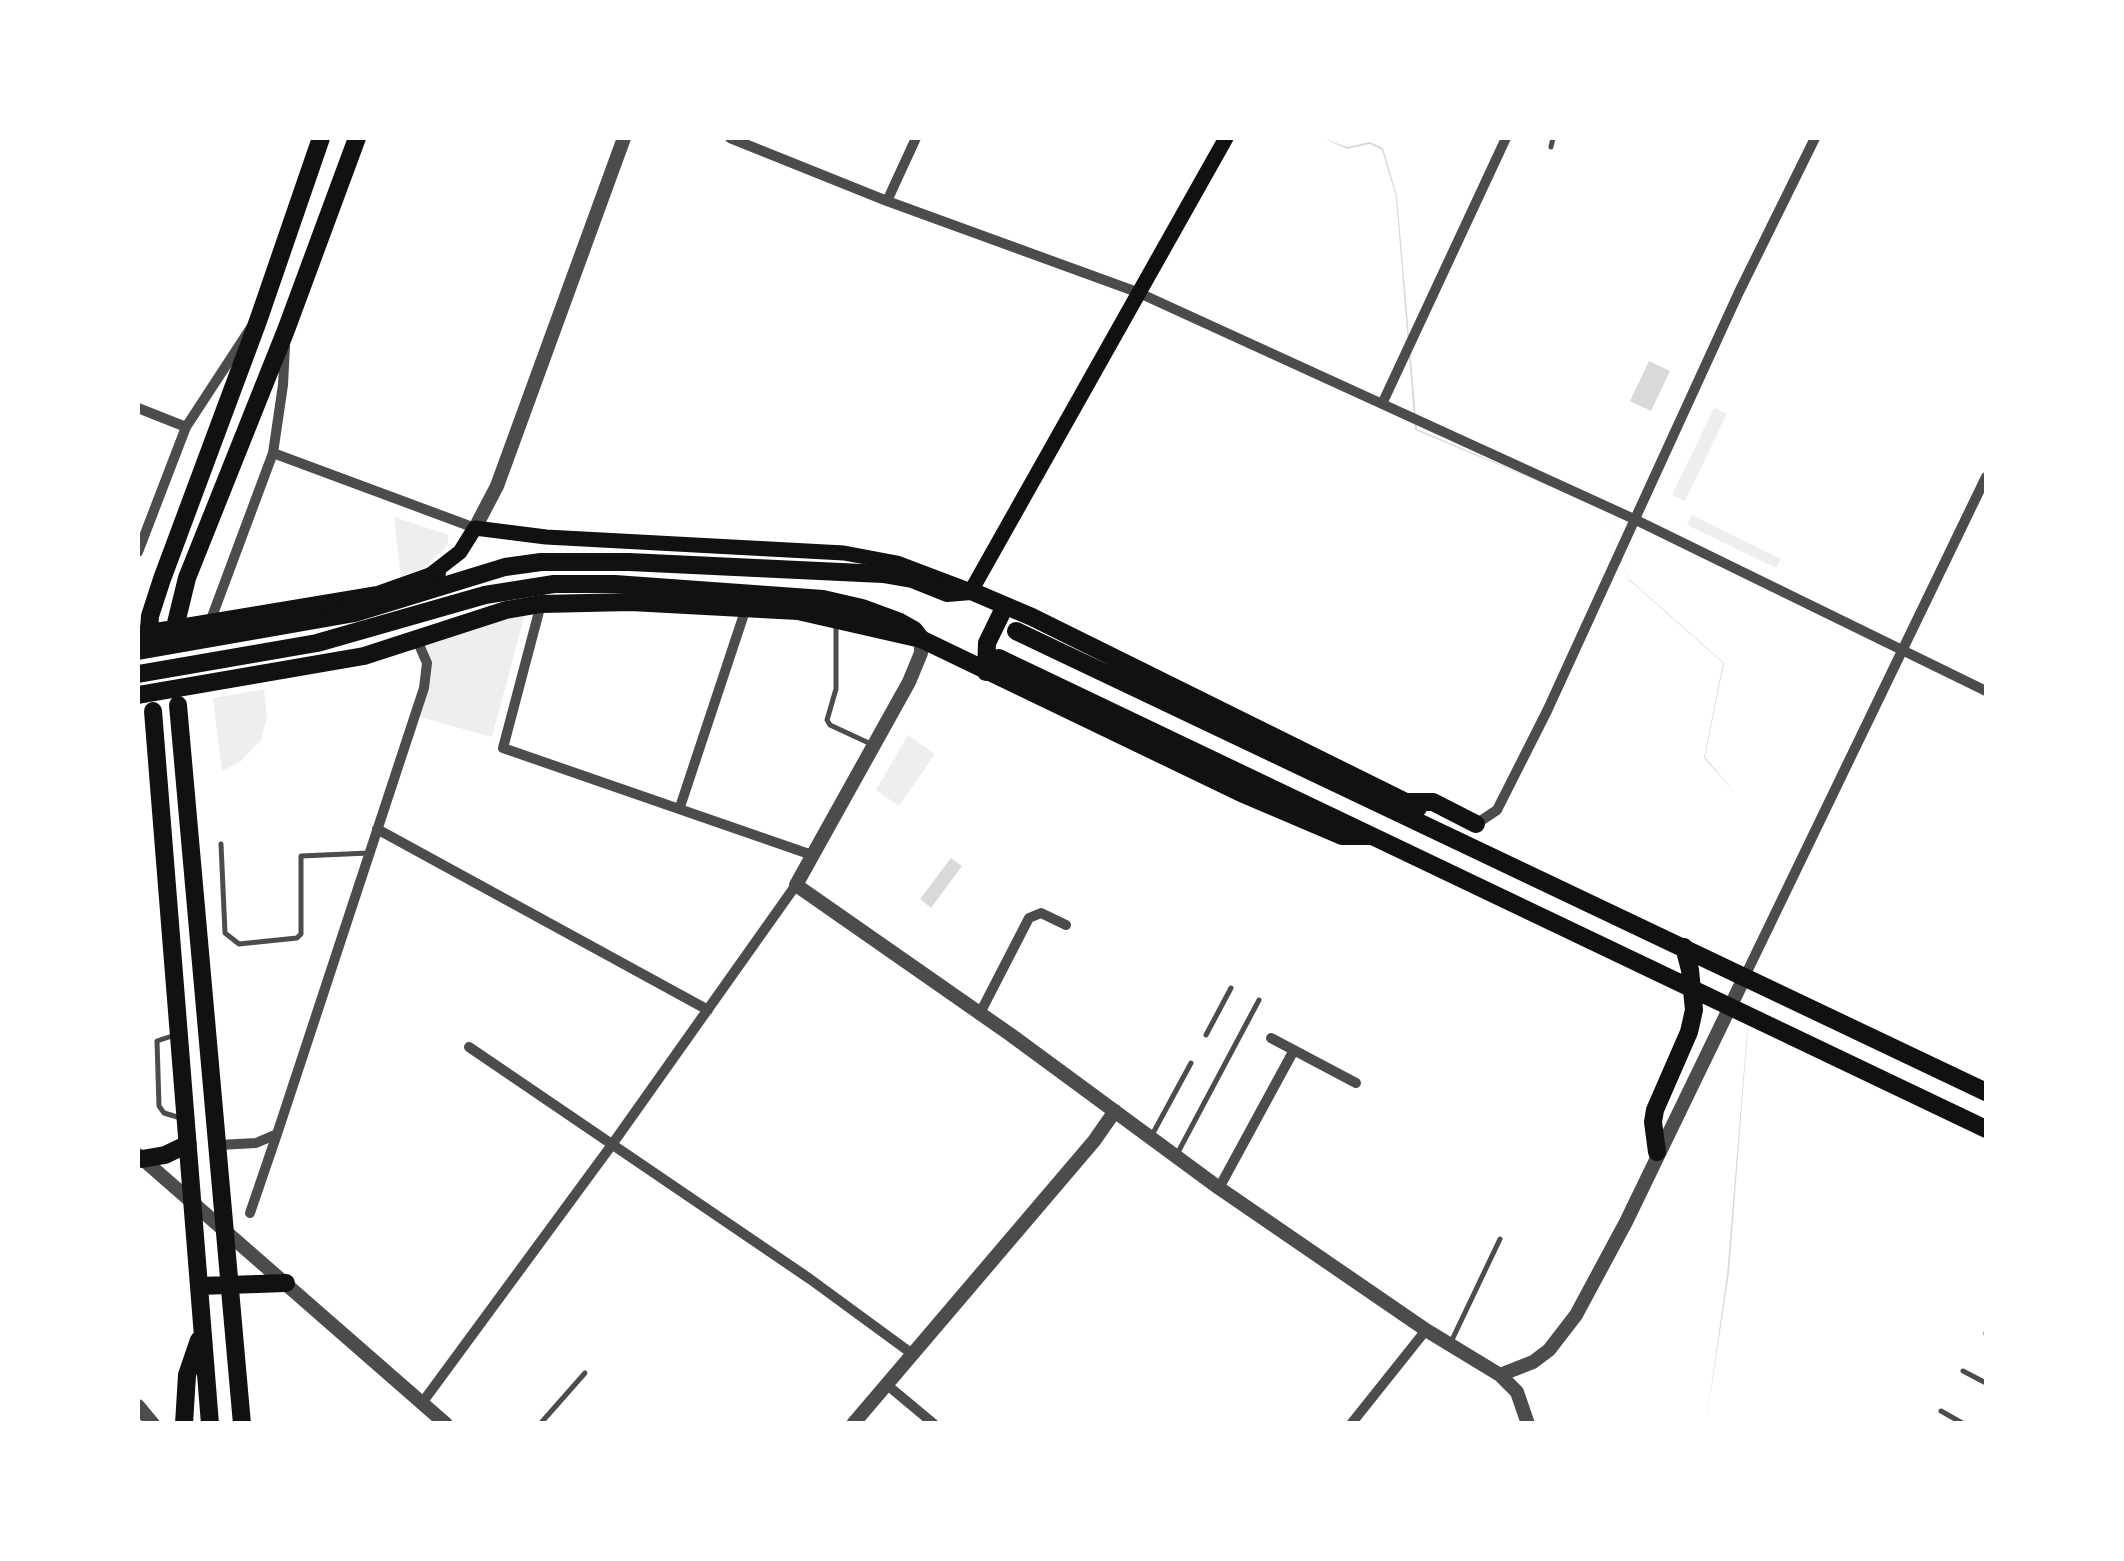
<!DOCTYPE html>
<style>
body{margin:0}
#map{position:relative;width:2124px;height:1561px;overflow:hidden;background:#fff;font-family:"Asap Condensed",sans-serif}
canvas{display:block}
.frame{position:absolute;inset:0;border:140px solid #fff;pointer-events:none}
</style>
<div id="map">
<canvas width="2124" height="1561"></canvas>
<div class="frame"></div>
</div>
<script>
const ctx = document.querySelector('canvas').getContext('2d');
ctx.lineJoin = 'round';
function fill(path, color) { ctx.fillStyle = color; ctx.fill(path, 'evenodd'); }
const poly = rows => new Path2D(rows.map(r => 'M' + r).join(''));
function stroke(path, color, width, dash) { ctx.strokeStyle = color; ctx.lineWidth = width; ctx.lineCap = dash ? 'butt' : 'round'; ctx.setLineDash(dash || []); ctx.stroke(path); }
fill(poly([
 [1714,408,1727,414,1685,501,1672,495],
 [1692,515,1781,559,1776,568,1687,525],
 [394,517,449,535,447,546,425,567,401,577],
 [526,610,492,737,420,717,426,696,422,642],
 [264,689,267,717,261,740,240,762,222,771,213,698],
 [908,735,935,754,899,806,876,790]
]), '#eee');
fill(poly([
 [1322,138,1347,147,1370,142,1383,148,1397,196,1417,429,1602,508,1629,579,1724,663,1705,757,1738,796,1755,935,1729,1273,1706,1423,1727,1275,1755,935,1738,796,1704,758,1723,663,1629,580,1602,508,1415,430,1396,197,1382,150,1370,144,1347,149],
 [1649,361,1670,371,1651,411,1630,401],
 [951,858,962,866,931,908,920,899]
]), '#d9d9d9');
stroke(poly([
 [1551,147,1553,138],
 [836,624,836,689,827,720,830,725,871,744],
 [221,844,225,933,239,944,297,938,301,934,301,856,369,853],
 [175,1035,157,1041,159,1106,164,1113,184,1119],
 [1206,1035,1231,988],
 [1152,1135,1191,1063],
 [1176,1156,1259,1000],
 [1986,1333,1986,1334],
 [1451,1342,1500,1239],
 [1963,1371,1986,1383],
 [1941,1411,1964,1424],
 [540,1424,585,1373]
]), '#4c4c4c', 5);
stroke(poly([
 [730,138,887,201,1137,292,1634,519,1986,691],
 [887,201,916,138],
 [1382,404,1506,138],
 [138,408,186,427],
 [273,453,475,528],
 [138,552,186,427,250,329],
 [541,604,503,748,812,855],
 [210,622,273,453,283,385,285,346],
 [680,807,746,608],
 [1476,824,1497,810,1547,711,1739,292,1815,138],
 [377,829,708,1010],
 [1745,976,1986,477],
 [979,1015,1029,918,1041,913,1066,925],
 [1271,1038,1356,1083],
 [469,1047,810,1279,911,1353],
 [219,1145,256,1143,277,1134,424,688,427,663,417,640],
 [1219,1188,1294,1050],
 [250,1213,277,1134],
 [886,1384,934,1424],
 [422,1403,611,1146,796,885],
 [1351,1424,1426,1330]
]), '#4c4c4c', 10);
stroke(poly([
 [475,528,497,486,624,138],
 [921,639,921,653,909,682,796,885,1011,1035,1219,1188,1426,1330,1500,1375,1517,1392,1528,1424],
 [138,1155,446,1424],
 [1500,1375,1533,1362,1549,1350,1576,1315,1626,1222,1745,976],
 [138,1406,153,1424],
 [853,1424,1094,1141,1115,1111]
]), '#4c4c4c', 14);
stroke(poly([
 [429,576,460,552,475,528,546,537,844,553,897,563,971,591,1226,138]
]), '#111', 15);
stroke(poly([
 [971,591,1032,617,1418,808],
 [176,623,187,578,286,330,357,138],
 [149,630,150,616,162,579,258,321,321,138],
 [1016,631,1986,1092],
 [138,635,378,595,437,574],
 [999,658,1986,1129],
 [986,672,987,643,1005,606],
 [138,695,364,656,506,610,541,604,631,602,798,611,921,639,1241,793,1342,836,1371,836],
 [178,705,242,1424],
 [153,711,210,1424],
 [1406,802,1433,802,1476,824],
 [1657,1152,1653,1122,1655,1110,1689,1032,1694,1010,1690,970,1684,947],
 [142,1159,165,1155,188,1144],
 [199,1286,286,1283],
 [184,1424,187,1375,199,1340]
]), '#111', 18);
stroke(poly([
 [138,651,355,613,505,567,541,562,629,562,883,574,912,579,947,593,971,591],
 [138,674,317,643,485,595,554,584,615,584,823,599,862,608,900,622,914,630,921,639]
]), '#111', 18);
</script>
